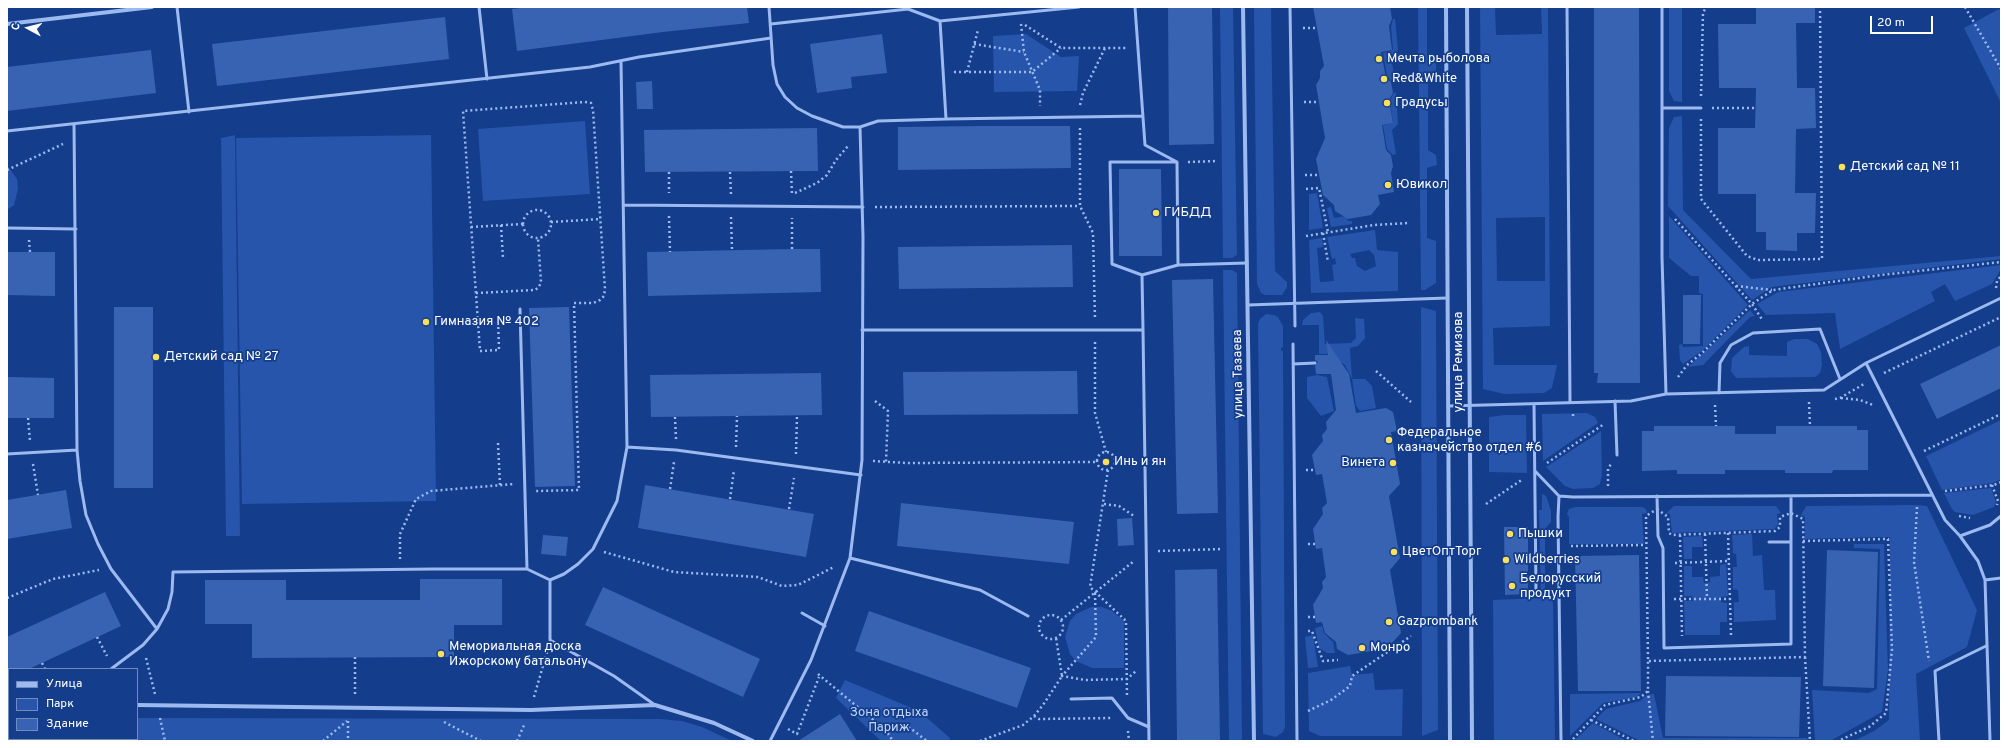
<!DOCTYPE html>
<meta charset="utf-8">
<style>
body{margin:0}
#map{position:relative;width:2008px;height:748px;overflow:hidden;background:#143d8c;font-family:Overpass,sans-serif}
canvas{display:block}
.frame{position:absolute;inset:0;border:8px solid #fff;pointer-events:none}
.legend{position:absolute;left:8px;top:668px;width:130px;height:72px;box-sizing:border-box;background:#143d8c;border:1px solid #728bba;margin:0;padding:5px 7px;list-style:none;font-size:12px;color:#fff}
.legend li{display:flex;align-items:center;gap:8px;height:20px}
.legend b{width:20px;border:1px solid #728bba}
.north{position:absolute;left:8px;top:8px;width:40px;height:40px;-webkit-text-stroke:3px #143d8c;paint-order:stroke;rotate:277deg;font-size:11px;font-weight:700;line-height:16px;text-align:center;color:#fff}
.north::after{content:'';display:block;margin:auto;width:14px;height:18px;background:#fff;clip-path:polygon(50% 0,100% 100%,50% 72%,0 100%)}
.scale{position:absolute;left:1870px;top:16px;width:63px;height:18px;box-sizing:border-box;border:2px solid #fff;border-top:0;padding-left:5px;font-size:12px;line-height:14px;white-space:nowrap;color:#fff;-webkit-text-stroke:3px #143d8c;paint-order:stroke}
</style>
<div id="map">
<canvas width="2008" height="748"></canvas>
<div class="frame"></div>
<ul class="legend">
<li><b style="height:5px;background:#9dbaf0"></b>Улица</li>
<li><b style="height:11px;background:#2655ab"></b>Парк</li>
<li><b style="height:11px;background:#3863b3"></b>Здание</li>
</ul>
<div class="north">С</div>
<div class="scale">20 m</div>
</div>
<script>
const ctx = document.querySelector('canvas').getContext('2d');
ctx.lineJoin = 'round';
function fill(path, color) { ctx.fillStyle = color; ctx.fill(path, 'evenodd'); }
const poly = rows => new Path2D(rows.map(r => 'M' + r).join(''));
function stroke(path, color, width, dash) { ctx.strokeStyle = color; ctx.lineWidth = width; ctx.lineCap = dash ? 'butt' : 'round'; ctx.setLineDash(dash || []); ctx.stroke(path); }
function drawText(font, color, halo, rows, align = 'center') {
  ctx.font = font + ' Overpass,sans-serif'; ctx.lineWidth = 3.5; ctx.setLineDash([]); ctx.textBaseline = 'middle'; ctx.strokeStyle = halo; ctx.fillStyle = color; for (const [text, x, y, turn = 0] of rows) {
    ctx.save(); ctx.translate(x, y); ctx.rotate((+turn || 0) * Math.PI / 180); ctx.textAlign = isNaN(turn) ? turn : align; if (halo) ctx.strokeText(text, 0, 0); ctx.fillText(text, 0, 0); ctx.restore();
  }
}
fill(poly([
 [1220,7,1233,7,1237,255,1232,258,1223,258],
 [1254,7,1271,7,1275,271,1287,282,1287,287,1282,295,1265,295,1261,293,1257,284],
 [1418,7,1427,7,1427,56,1436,59,1436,70,1428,75,1428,150,1436,155,1437,165,1427,168,1427,238,1436,241,1436,283,1425,290,1421,290],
 [1480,7,1495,7,1496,35,1542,34,1541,7,1548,7,1550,326,1493,328,1494,365,1557,365,1552,388,1544,393,1504,394,1483,389],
 [1545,217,1545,281,1497,281,1496,218],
 [1669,7,1682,7,1682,102,1674,101,1669,91],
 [1999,9,2001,12,2001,103,1964,28],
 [1393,19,1395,19,1398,49,1397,54,1391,57,1395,80,1391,81,1387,76,1383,53,1393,50,1391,27],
 [1026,34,1061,57,1079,56,1077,91,994,92,993,36],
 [1396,92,1398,124,1392,130,1396,154,1393,155,1387,149,1383,125,1393,123,1390,101,1393,94],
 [1682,116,1683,210,1751,279,2001,256,2001,259,1772,287,1752,300,1668,206,1669,128,1674,117],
 [585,121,590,194,483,201,478,129],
 [235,135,240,536,226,536,221,138],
 [431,135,436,501,242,504,236,138],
 [7,165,17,179,18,189,14,205,7,210],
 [1317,193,1323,228,1309,230,1309,194],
 [1331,207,1334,218,1346,216,1348,221,1352,221,1352,224,1331,227,1327,208],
 [1669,216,1748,305,1702,351,1683,364,1680,360,1679,345,1682,344,1683,347,1703,346,1703,294,1699,293,1699,276,1691,276,1669,258],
 [1375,230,1377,250,1398,252,1398,291,1311,293,1309,240,1322,238,1323,247,1317,248,1320,282,1334,281,1332,265,1336,264,1335,258,1332,259,1327,237],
 [1369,250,1374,255,1376,266,1365,271,1357,266,1355,258,1352,258,1350,254],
 [2001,265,2001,269,1992,284,1955,301,1945,284,1931,292,1935,301,1840,349,1835,313,1766,315,1757,304,1778,292],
 [1223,270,1232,270,1237,273,1242,741,1229,741],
 [1421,307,1436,311,1438,730,1422,736],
 [1750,310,1755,316,1750,317,1703,365,1688,367],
 [1320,312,1323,316,1325,344,1351,343,1356,338,1355,318,1364,319,1365,338,1358,346,1350,348,1352,379,1365,379,1372,386,1376,408,1360,411,1356,406,1352,379,1345,365,1328,354,1319,354,1319,325,1302,325,1303,320,1311,313],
 [1266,314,1274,315,1278,317,1283,326,1283,347,1281,348,1281,351,1283,351,1285,727,1283,732,1276,737,1263,734,1258,324,1260,319],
 [1794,339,1808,339,1817,344,1821,352,1822,365,1820,373,1815,377,1736,378,1731,371,1732,358,1744,347,1749,346,1749,355,1787,356,1787,342],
 [1317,375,1327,377,1334,411,1321,416,1307,398,1307,377],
 [1587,413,1595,417,1598,423,1543,461,1542,414],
 [1505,415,1526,415,1527,473,1489,472,1489,417],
 [2001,420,2001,479,1993,483,1942,490,1926,456],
 [1601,431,1602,475,1600,484,1593,488,1573,489,1565,486,1546,467],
 [1991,488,1996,502,1994,507,1973,515,1955,512,1952,509,1944,493],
 [1542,494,1546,496,1551,511,1551,522,1545,529,1545,598,1553,597,1555,741,1494,741,1493,600,1541,598,1539,510,1542,510],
 [1916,505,1927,506,1977,610,1967,647,1916,674,1920,741,1854,741,1874,731,1889,720,1890,537,1805,539,1805,517,1801,515,1806,506],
 [1674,506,1776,506,1781,513,1777,514,1778,525,1774,529,1672,533,1670,514,1666,513],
 [1575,507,1642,507,1646,509,1647,513,1642,514,1644,544,1569,544,1569,517,1567,514,1569,509],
 [1752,534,1753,556,1762,555,1764,590,1775,590,1776,620,1734,622,1734,602,1739,602,1738,590,1733,589,1733,567,1737,567,1736,554,1733,553,1732,535],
 [1702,536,1703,547,1692,547,1692,559,1684,559,1683,537],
 [1854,544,1884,544,1888,670,1882,712,1830,741,1815,741,1812,690,1869,693,1877,689,1880,549,1854,548],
 [1726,564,1728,596,1721,597,1721,602,1727,603,1727,622,1720,622,1720,635,1685,635,1684,601,1693,601,1692,596,1684,596,1684,566,1692,566,1692,577,1703,577,1704,583,1710,582,1710,577,1720,576,1720,565],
 [1091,607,1102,607,1112,611,1124,621,1124,668,1092,668,1076,661,1070,654,1065,637,1070,621,1076,614],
 [1322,626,1324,633,1333,642,1335,653,1327,653,1319,648,1315,628],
 [1313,635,1318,667,1308,668,1305,637],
 [1350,666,1352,675,1373,673,1375,690,1403,689,1402,736,1320,736,1309,731,1308,673],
 [845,680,919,711,950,738,949,741,881,741,836,698],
 [1641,693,1637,697,1603,703,1570,736,1570,694],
 [1654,694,1663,738,1807,738,1808,741,1640,741,1596,719,1606,709,1640,701,1647,695],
 [137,718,660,719,682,721,702,727,732,741,7,741,9,737,9,739,137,739],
 [1593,723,1627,741,1574,741]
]), '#2655ab');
fill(poly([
 [527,7,747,7,749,23,663,32,517,51,512,9],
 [1168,7,1212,7,1214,144,1169,145],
 [1313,7,1390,7,1392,19,1389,26,1392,50,1381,52,1386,78,1391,82,1393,93,1389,100,1393,123,1382,125,1386,150,1391,155,1393,166,1391,173,1394,192,1378,195,1380,204,1371,215,1348,219,1335,211,1334,205,1323,195,1316,159,1325,138,1316,85,1320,78,1320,71,1324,66],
 [1594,7,1639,7,1640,383,1597,383,1598,373,1594,373],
 [1756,7,1815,7,1815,23,1796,23,1797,88,1815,88,1816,128,1796,129,1795,193,1816,193,1815,233,1797,233,1797,251,1766,250,1766,232,1756,232,1756,194,1718,194,1718,128,1755,128,1756,88,1719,88,1718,24,1756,24],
 [445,17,449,59,217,86,212,44],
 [882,34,887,73,851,77,852,88,817,93,810,44],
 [151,50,156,93,7,111,7,67],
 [652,81,653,109,637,109,636,82],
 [982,126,1070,126,1071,168,898,170,898,127],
 [817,128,818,171,645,172,644,130],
 [1119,169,1161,169,1162,256,1119,256],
 [1072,245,1073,287,899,289,898,247],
 [792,249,820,249,821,292,648,296,647,252],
 [7,252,55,252,55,296,7,295],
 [1213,279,1218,513,1177,514,1172,280],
 [1683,295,1701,295,1700,344,1683,344],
 [114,307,153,307,153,488,114,488],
 [569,307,575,486,535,487,529,308],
 [1326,340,1349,374,1356,413,1386,408,1393,412,1397,431,1391,432,1400,484,1389,496,1400,558,1390,570,1401,633,1392,643,1383,644,1383,649,1348,655,1337,649,1336,642,1325,633,1322,622,1316,623,1313,605,1323,588,1322,582,1326,577,1322,548,1316,549,1313,529,1323,514,1322,508,1327,503,1322,474,1316,475,1312,455,1323,441,1322,435,1327,429,1326,422,1336,410,1331,374,1316,374,1315,366,1318,362,1315,360,1315,355,1328,355],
 [2001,345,2001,388,1937,419,1920,384],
 [1077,371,1078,414,904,415,903,372],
 [821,373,822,415,651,417,650,375],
 [7,377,54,378,54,418,7,418],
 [1654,426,1735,426,1735,434,1776,434,1776,426,1857,426,1857,430,1868,430,1868,470,1833,470,1832,473,1785,473,1785,470,1725,470,1725,474,1677,474,1677,470,1642,471,1642,431,1654,431],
 [645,485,814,514,806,557,638,528],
 [66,490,72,528,7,539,7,500],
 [901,503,1074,522,1069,564,897,546],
 [1132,518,1134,545,1118,546,1117,519],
 [1504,527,1528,527,1528,594,1505,595],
 [543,535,568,537,566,556,541,554],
 [1827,550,1878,552,1874,688,1823,686],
 [1639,555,1641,691,1578,691,1575,556],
 [1217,569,1220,741,1177,741,1175,570],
 [420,579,502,579,502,625,454,625,454,657,252,658,252,624,205,624,205,580,286,580,286,600,420,600],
 [603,587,760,659,743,697,585,625],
 [105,592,121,626,29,669,7,669,7,637],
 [869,611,1031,668,1017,708,855,651],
 [1666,676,1801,677,1799,737,1665,736],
 [840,714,857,741,798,741]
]), '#3863b3');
stroke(poly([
 [1965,7,2001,69],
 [1021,24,1024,52,1040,90,1040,106],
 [1025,25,1061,48,1127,48],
 [1303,28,1317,28],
 [974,44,1024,52],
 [954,72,1032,72,1061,48],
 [967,72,978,30],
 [1701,96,1703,13,1706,7],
 [1304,102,1319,102],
 [1080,105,1083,93,1105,48],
 [1712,108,1755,108],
 [1701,119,1701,199,1747,256,1758,260,1822,259,1820,7],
 [1080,128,1080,206,1093,233,1095,319],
 [1188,162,1217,161],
 [7,170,63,144],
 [791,171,792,195],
 [669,172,669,193],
 [730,172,731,194],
 [1305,175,1320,175],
 [1306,189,1319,188,1328,232],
 [795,193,817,183,827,175,836,160,848,146],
 [875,207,1080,206],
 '523 224a14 14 0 1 1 28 0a14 14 0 1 1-28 0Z',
 [669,216,670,252],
 [731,217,732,250],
 [1675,219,1752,304,1763,321],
 [551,222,601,219],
 [501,225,503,258],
 [471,227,523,224],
 [1323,233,1328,262],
 [1306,236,1374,225,1409,223],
 [29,240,30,252],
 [792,249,792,218],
 [1736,286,1772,290],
 [1996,288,1997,281,2001,276],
 [476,293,535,290,539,287,541,282,538,238],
 [498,317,499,350,480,351,463,111,585,102,591,103,593,110,605,289,604,296,600,300,593,303,574,303,579,490,536,491],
 [1095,342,1095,413,1106,452],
 [1376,371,1411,402],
 [1884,373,2001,317],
 [1678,377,1687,365,1701,354,1752,304,1773,290,1881,275,2001,262],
 [1841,398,1860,400,1873,405],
 [1835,399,1840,398,1864,384],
 [875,401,888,411,886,462],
 [1809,402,1810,426],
 [1715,405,1716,426],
 [1573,414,1573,419],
 [675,417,676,439],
 [28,418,30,441],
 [498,443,500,485],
 [736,447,737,416],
 [1924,451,2001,414],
 '1097 461a9 9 0 1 1 18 0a9 9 0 1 1-18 0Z',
 [796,454,797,415],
 [873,461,907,463,1096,462],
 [1547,463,1604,424],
 [33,464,38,495],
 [1108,470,1090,587,1126,621,1127,696],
 [1306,470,1315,470],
 [1992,485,1998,501,1997,505],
 [1608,486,1608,469,1611,464],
 [670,489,674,462],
 [1945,491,1994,485,2001,482],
 [730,499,734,470],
 [1104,504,1119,506,1134,516],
 [1486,504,1523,479],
 [1917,507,1914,562,1929,661],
 [789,509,794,478],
 [1657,509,1668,517,1669,533,1672,535,1775,531,1780,527,1780,517,1791,513,1803,519,1805,657,1648,661,1646,516,1657,509],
 [1959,516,1970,518],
 [1728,533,1731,635],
 [1705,534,1707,599],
 [1680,535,1682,636],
 [1803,541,1888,539,1892,649,1886,713,1869,727,1838,741],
 [1308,544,1315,544],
 [1571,546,1646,545],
 [1158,551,1222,549],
 [604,552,674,572,758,577,782,586,798,585,834,567],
 [400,559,400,534,416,499,431,491,514,484],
 [1675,563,1728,561],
 [1095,593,1096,637,1062,676,1085,680,1127,679,1136,671],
 [7,598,53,579,99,570],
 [1674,599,1730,599],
 '1039 627a12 12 0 1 1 24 0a12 12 0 1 1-24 0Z',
 [1308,617,1315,617],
 [1061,620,1134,561],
 [1308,631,1312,631,1323,661,1338,660],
 [97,637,107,656],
 [355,657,355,697],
 [1805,657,1810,741],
 [146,658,155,694],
 [42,663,45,669],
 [818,674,884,729,910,728,927,741],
 [1648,691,1653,741],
 [534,697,547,652],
 [1308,711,1331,700,1350,686,1352,676,1411,636],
 [1034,716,1039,719,1113,718],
 [160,718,165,741],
 [1591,720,1634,741],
 [348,721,348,741],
 [444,722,481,741],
 [788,729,797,734,819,677],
 [885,729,893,741],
 [1128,731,1129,741],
 [1573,739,1605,705,1641,697,1648,691,1648,661],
 [323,741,347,721],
 [517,741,525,723],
 [980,741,1023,725,1034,716,1043,705,1062,676,1056,638]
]), '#9dbaf0', 2.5, [2, 3]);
stroke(poly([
 [177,7,189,112],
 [479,7,487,79],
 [769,7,773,65,777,84,785,97,797,108,812,116,843,127,860,127],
 [908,7,908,9,940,21,1079,7],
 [1135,7,1145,145,1177,162,1178,265],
 [1290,7,1295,326],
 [1567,7,1570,402],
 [1662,7,1662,257,1666,394],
 [771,24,908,9],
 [1662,108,1701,108],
 [946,119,1142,116],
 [74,124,77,450,80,481,86,515,98,544,111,569,157,629],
 [7,131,590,67,639,57,771,38],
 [624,205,863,207],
 [7,228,76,229],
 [1142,275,1112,264,1110,162,1175,162],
 [1248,305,1447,298],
 [520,309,527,569],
 [862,330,1143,330,1149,741],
 [1143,330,1142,275,1178,265,1247,263],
 [1293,344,1297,741],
 [1866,363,2001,298],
 [1293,364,1315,363],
 [1719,393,1720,363,1731,345,1753,333,1820,329,1840,379],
 [1615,401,1617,455],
 [1534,404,1536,591],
 [1448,406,1631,401,1666,394,1824,390,1866,363,1945,520,1960,536,1978,561,1985,580,1990,741],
 [627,447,676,450,861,475],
 [7,454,77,450],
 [1535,471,1559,496,1573,497,1932,495],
 [1559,496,1558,517,1561,741],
 [1657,496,1658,536,1663,548,1664,648,1791,644,1791,496],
 [1960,536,1990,525,2001,516],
 [1769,542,1790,542],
 [850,558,980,590,1028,616],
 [550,580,550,640,614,676,655,705],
 [1985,580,2001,578],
 [802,613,825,626],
 [111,669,143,645,157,629,168,609,172,592,173,572,433,569,527,569,550,580,564,574,578,564,593,549,617,501,627,447,621,61],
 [1071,699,1112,698,1128,718,1149,727],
 [770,741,811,660,850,558,862,460,863,237,860,127,878,121,946,119,940,21],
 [1939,741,1935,671,1986,646]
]), '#9dbaf0', 3);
stroke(poly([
 [1243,7,1254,741],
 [1446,7,1450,741],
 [1467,7,1472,741],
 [7,24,152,7],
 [137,705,531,710,655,705,714,723,753,741],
 [7,725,9,724]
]), '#9dbaf0', 4);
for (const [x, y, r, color] of [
 [1379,59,4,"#ffe05c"],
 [1384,79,4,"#ffe05c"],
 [1387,103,4,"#ffe05c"],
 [1842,167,4,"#ffe05c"],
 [1388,185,4,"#ffe05c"],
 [1156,213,4,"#ffe05c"],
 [426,322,4,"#ffe05c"],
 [156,357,4,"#ffe05c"],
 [1389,440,4,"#ffe05c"],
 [1106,462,4,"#ffe05c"],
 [1393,463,4,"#ffe05c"],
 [1510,534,4,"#ffe05c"],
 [1394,552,4,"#ffe05c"],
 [1506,560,4,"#ffe05c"],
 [1512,586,4,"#ffe05c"],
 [1389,622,4,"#ffe05c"],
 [1362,648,4,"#ffe05c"],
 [441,654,4,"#ffe05c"]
]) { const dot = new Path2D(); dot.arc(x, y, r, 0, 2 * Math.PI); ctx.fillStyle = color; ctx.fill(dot); stroke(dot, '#143d8c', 1.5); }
drawText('13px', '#fff', '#143d8c', [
 ["Мечта рыболова",1387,59],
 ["Red&White",1392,79],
 ["Градусы",1395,103],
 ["Детский сад № 11",1850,167],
 ["Ювикол",1396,185],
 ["ГИБДД",1164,213],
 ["Гимназия № 402",434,322],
 ["Детский сад № 27",164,357],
 ["Федеральное",1397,433],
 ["казначейство отдел #6",1397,448],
 ["Инь и ян",1114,462],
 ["Винета",1385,463,"right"],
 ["Пышки",1518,534],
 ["ЦветОптТорг",1402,552],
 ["Wildberries",1514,560],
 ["Белорусский",1520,579],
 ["продукт",1520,594],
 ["Gazprombank",1397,622],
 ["Мемориальная доска",449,647],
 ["Ижорскому батальону",449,662],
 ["Монро",1370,648]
], 'left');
drawText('13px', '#fff', '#143d8c', [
 ["улица Ремизова",1459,362,-90],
 ["улица Тазаева",1239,374,-91]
]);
drawText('13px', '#c3d7fc', '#143d8c', [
 ["Зона отдыха",889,713],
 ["Париж",889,728]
]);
</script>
